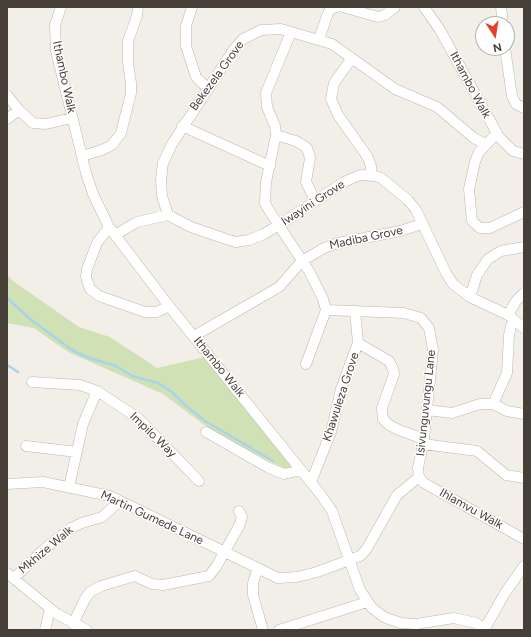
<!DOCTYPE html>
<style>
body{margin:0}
#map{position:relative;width:531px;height:637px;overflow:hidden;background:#f2eee8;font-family:Figtree,sans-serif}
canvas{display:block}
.frame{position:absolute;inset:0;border:8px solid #453f37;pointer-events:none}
.north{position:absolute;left:475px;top:16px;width:40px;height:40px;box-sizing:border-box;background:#fff;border:1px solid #b5b2af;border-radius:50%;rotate:168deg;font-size:11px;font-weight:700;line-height:16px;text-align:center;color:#453f37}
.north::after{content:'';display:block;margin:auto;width:14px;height:18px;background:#e4402d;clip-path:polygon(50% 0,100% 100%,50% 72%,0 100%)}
</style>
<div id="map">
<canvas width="531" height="637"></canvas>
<div class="frame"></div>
<div class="north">N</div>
</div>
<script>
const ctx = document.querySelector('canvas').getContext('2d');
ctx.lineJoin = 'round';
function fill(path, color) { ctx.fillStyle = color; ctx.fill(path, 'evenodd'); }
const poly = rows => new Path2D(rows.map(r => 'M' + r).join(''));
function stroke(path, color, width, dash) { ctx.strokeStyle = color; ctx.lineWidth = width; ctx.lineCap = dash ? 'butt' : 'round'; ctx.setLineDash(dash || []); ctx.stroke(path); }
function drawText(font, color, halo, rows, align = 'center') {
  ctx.font = font + ' Figtree,sans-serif'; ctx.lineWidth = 3; ctx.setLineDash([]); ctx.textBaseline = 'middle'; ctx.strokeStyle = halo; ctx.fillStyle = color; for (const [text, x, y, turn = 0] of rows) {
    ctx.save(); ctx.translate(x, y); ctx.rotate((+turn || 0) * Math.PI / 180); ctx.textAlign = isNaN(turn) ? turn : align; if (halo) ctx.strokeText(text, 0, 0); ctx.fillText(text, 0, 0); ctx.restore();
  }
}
fill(poly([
 [7,275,13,281,79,327,110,337,157,368,205,357,294,467,284,469,211,430,163,394,68,352,34,328,7,323]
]), '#d0e2b5');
stroke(poly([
 [7,298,30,319,72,350,89,358,116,366,132,376,158,383,172,392,185,405,205,421,273,461],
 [7,365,18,372]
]), '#aad2e9', 2.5);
const minor = poly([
 [61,7,55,25,56,51,86,173,93,194,109,227,169,306,321,495,332,511,360,590,372,608,384,617,400,623,416,624,454,618,476,623,485,629],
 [192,7,186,26,186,46,196,77,208,89],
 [343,7,378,17,385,15,395,7],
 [424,7,440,30,499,137,513,151,524,154],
 [501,7,503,24],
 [291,32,266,93,267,107,275,126,276,135,266,182,265,203,270,212,309,271,323,299,326,310],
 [319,39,328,13,332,8,337,7],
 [505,48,512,96,516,104,524,108],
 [352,58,334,83,331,99,338,115,367,156,371,166,371,175],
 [7,95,19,110,33,123,46,124,72,118],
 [7,119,19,110],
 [182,126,270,166],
 [497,133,479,152,475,162,469,189,472,221,480,228,490,228,524,212],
 [276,135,296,141,307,148,310,158,306,182,315,200],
 [82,156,102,150,112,145,121,133,131,93,131,83,128,63,128,41,137,16,138,7],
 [168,215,162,196,161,180,163,163,172,144,234,49,243,39,261,30,281,29,332,44,395,89,437,107,474,138,485,144],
 [109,227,97,243,87,269,86,277,90,289,99,296,145,312,157,312,169,306],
 [115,235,137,222,168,215,191,227,226,239,236,242,249,240,264,234,279,225,344,182,360,175,375,176,381,178,408,200,416,210,446,273,453,284,470,297,508,315,524,328],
 [470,297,477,275,488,259,501,251,524,247],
 [326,310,404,313,421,318,429,328,433,350,424,439,418,468,419,477],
 [508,315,516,301,524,293],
 [194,336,279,287,302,261,324,248,338,243,400,231,422,224],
 [358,343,389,361,393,369,394,374,382,408,383,419,389,425,399,430,424,439],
 [306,364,326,310],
 [32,382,80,385,97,391,138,418,199,481],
 [493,404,507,373,509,335,513,319],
 [427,410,452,413,480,404,493,404,507,411,524,414],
 [206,432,269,468,284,474,301,470],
 [423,444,477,451,506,475,524,478],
 [26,446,77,452],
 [419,477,424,483,524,539],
 [311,482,331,432,341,389,358,343,355,311],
 [7,484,43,482,110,496,278,578,297,577,317,572,360,556,366,550,397,495,419,477],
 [69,487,83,424,97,391],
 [258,568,253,583,253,595,263,630],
 [7,573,57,614,87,630],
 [14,578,42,551,71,528,82,523,102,517,120,501],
 [73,624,85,599,90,592,101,586,135,576,152,584,163,585,209,576,216,567,239,526,242,517,239,511],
 [45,630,50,609],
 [279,630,367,602],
 [484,630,505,593,524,566]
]);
stroke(minor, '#bdb6ab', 11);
stroke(minor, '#fff', 10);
drawText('12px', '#453f37', '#fff', [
 ["Bekezela Grove",217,76,-54],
 ["Ithambo Walk",64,77,78],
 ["Ithambo Walk",470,85,62],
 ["Iwayini Grove",313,203,-33],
 ["Madiba Grove",366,238,-12],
 ["Ithambo Walk",219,367,51],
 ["Khawuleza Grove",341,397,-72],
 ["Isivunguvungu Lane",426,403,-84],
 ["Impilo Way",153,435,44],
 ["Ihlamvu Walk",471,509,29],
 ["Martin Gumede Lane",152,518,25],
 ["Mkhize Walk",46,550,-40]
]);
</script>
